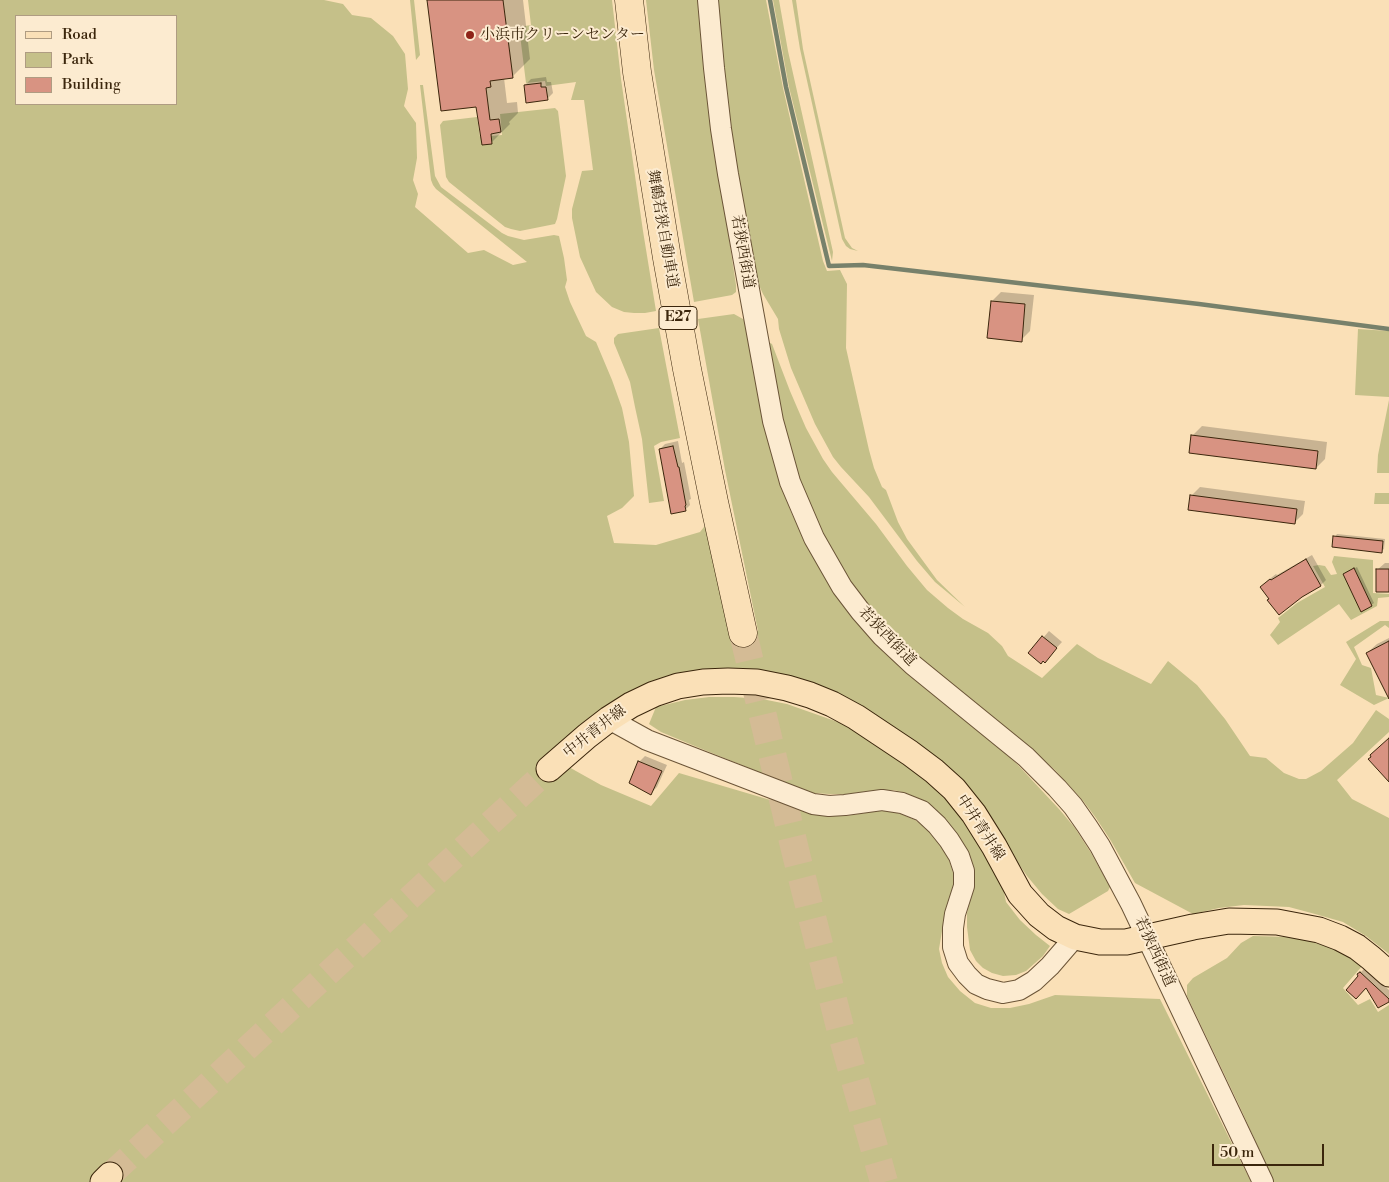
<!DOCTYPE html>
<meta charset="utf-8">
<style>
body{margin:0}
#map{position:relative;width:1389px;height:1182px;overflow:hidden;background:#fae0b7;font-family:"Libre Bodoni",serif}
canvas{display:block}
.legend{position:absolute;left:15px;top:15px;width:162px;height:90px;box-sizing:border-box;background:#fcebd0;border:1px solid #af9c82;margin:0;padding:6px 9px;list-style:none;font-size:15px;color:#3b260c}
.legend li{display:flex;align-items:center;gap:10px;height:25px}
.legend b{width:25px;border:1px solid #af9c82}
.scale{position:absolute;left:1212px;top:1144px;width:112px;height:22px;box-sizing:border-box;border:2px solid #3b260c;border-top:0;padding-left:6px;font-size:15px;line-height:18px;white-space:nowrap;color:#3b260c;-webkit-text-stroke:4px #fcebd0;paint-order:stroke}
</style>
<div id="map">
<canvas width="1389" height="1182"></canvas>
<ul class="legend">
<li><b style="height:6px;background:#fae0b7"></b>Road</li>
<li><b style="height:14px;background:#c5c089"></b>Park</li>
<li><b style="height:14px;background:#d89382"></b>Building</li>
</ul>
<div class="scale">50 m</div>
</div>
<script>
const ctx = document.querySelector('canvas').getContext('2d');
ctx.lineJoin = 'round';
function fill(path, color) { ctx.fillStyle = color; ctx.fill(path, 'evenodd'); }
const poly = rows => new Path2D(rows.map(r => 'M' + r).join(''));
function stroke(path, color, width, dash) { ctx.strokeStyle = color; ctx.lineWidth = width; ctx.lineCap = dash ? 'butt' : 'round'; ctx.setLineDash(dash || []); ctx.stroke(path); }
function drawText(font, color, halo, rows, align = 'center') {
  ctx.font = font + ' "Libre Bodoni","Noto Serif JP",serif'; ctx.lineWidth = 4; ctx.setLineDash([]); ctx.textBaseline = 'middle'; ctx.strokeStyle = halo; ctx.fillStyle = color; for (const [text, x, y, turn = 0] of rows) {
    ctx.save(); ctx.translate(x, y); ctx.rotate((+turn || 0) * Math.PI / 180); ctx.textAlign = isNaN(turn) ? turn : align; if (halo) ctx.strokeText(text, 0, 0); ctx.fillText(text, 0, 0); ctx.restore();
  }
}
fill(poly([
 [0,0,324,0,343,4,352,15,371,18,393,36,405,54,408,89,404,106,416,123,417,158,413,180,418,194,415,207,468,253,484,250,513,265,527,262,436,189,433,185,431,180,420,85,423,85,435,176,441,187,502,233,508,236,524,240,554,235,559,236,564,258,567,280,565,287,570,302,586,336,596,342,612,380,622,408,629,442,634,496,622,508,607,516,614,543,656,545,700,532,708,522,738,635,758,631,725,470,698,319,734,314,743,319,748,325,780,482,791,512,804,539,976,727,1017,764,1059,809,1075,828,1091,853,1110,887,1108,891,1069,914,1058,909,1042,894,1027,876,997,832,786,678,606,706,580,726,541,764,567,766,601,785,651,806,679,773,811,812,846,816,885,810,901,814,915,820,930,831,942,847,949,860,954,876,953,892,942,931,939,949,942,963,948,977,960,991,975,1003,991,1008,1010,1008,1029,1004,1055,995,1160,999,1251,1182,0,1182],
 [16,16,176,16,176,104,16,104],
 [410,0,414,0,420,55,416,60],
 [528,0,612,0,621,79,643,231,656,311,645,313,634,313,624,312,612,307,596,292,580,257,572,218,572,209,582,171,593,170,584,100,571,100,576,82,546,86,545,81,526,83,519,27,531,25],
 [646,0,698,0,707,94,736,285,736,292,732,295,694,302,654,70],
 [718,0,766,0,783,88,823,261,827,271,840,270,847,284,846,348,869,450,874,468,882,487,886,490,898,522,907,539,937,580,965,607,935,582,917,561,869,497,841,467,833,457,815,424,791,368,779,329,778,319,763,294,754,274,737,180,723,67],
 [773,0,779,0,788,51,833,252,832,261,789,87],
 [792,0,796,0,803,49,845,238,852,248,858,251,850,249,846,246,842,239,800,49],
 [555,108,558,111,566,176,557,219,555,224,520,231,511,229,505,227,449,182,446,177,440,125,443,121,477,117,480,137,502,135,500,114],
 [659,328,680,438,661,442,654,446,664,501,649,503,642,439,635,407,630,382,614,343,614,338,618,334],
 [1358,329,1389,331,1389,397,1355,395],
 [767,341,772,344,790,391,806,428,823,459,832,472,876,524,907,566,927,590,948,608,963,619,988,633,1002,646,1008,656,1042,678,1077,644,1098,658,1151,684,1168,661,1197,685,1225,719,1250,756,1266,758,1284,773,1299,779,1306,779,1321,771,1353,743,1376,710,1389,719,1389,732,1337,780,1352,799,1389,818,1389,954,1366,936,1343,922,1315,914,1289,907,1244,905,1219,908,1193,914,1135,883,1111,841,1096,818,1084,802,1055,770,998,721,942,677,905,645,873,613,860,597,837,562,805,497,788,441],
 [1389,400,1389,473,1377,473,1378,455],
 [1375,493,1389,493,1389,504,1374,504],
 [1334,556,1373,560,1373,593,1389,594,1389,597,1378,598,1377,606,1351,620,1339,604,1278,645,1270,635,1280,622,1278,618,1297,603,1325,587,1313,566,1319,565,1325,566,1331,575,1337,574,1332,562],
 [1380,621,1389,621,1389,628,1385,625,1354,647,1362,665,1371,668,1376,695,1389,698,1374,705,1340,685,1356,659,1346,642],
 [709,697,734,697,762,699,787,704,852,727,931,781,968,820,995,872,1004,892,1006,902,1020,920,1036,935,1050,946,1043,956,1026,971,1016,975,1003,976,992,973,983,968,976,961,970,950,967,927,967,913,973,888,918,799,906,793,894,790,877,790,846,794,829,794,814,793,796,787,697,747,661,732,649,724,656,707,685,700],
 [1253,936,1289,937,1309,941,1332,948,1347,955,1363,965,1343,988,1358,1005,1370,999,1378,1012,1389,1005,1389,1182,1274,1182,1239,1105,1187,996,1187,985,1193,978,1227,958,1241,943]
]), '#c5c089');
fill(poly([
 [429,0,523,0,530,59,512,77,504,78,507,103,517,102,518,113,509,122,510,124,492,142,477,105],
 [546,77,547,82,551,82,553,93,547,99,525,85,531,79],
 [1001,292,1034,295,1030,331,1021,340,992,301],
 [1202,426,1327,442,1325,459,1316,468,1192,436],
 [678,441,682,463,684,462,691,499,689,500,690,505,685,510,660,449,665,444],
 [1200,487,1305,501,1303,514,1294,523,1191,496],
 [1337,534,1385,539,1384,549,1381,551,1335,537],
 [1312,555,1326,580,1321,585,1302,596,1271,598,1267,581,1276,574,1277,575],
 [1385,563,1389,563,1389,591,1377,570],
 [1357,567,1374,603,1371,605,1344,574],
 [1049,631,1062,642,1050,655,1030,653],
 [1389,638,1389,691,1367,653,1377,644],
 [645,756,667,765,657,787,651,793,639,762],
 [1365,968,1389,990,1389,1000,1359,974]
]), '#0003');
stroke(poly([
 [770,0,786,87,829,266,863,265,1199,304,1389,329]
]), '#77816b', 4.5);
const building = poly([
 [427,0,503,0,513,78,490,81,491,87,486,88,490,120,499,119,501,132,491,134,492,144,482,145,476,107,441,111,427,0],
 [541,83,541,87,546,87,548,100,526,103,524,85,541,83],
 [991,301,1025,304,1022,342,987,338,991,301],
 [1191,435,1318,451,1316,469,1189,453,1191,435],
 [673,446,678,467,679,467,686,505,685,506,686,511,671,514,659,449,673,446],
 [1190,495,1297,509,1295,524,1188,510,1190,495],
 [1333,536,1383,541,1382,553,1332,547,1333,536],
 [1306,559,1321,586,1302,597,1279,615,1267,600,1269,599,1260,587,1270,579,1271,580,1306,559],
 [1354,568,1372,606,1361,612,1343,574,1354,568],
 [1376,569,1389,569,1389,592,1376,592,1376,569],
 [1042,636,1057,648,1045,663,1043,661,1041,664,1028,653,1042,636],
 [1389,641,1389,699,1366,653,1389,641],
 [1389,738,1389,782,1368,759,1371,757,1370,755,1389,738],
 [638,761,662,771,651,795,629,783,638,761],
 [1360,972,1389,999,1389,1002,1378,1008,1366,988,1356,999,1346,990,1358,976,1357,974,1360,972]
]);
fill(building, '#d89382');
stroke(building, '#3b260c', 1);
stroke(poly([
 [110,1175,549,769]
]), '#d4bb95', 25, [25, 12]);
stroke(poly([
 [743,633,797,858,842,1035,884,1182]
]), '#d4bb95', 28, [28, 14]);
const minor = poly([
 [708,0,714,68,721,129,728,174,773,421,790,482,814,538,842,587,861,612,882,636,913,665,1026,757,1057,788,1073,806,1087,826,1100,846,1131,904,1263,1182],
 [609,719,647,740,813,804,829,806,845,805,882,800,902,803,922,811,937,825,949,840,959,856,964,871,964,886,955,914,953,928,953,947,958,963,967,975,976,984,987,989,1003,993,1019,990,1034,981,1050,966,1075,937]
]);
const major = poly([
 [549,769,587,736,609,719,631,705,654,694,678,686,703,682,728,681,757,682,787,688,810,695,832,704,856,717,910,753,934,771,954,789,974,814,994,846,1020,894,1039,915,1056,928,1075,937,1100,942,1126,942,1193,927,1229,921,1277,922,1319,930,1340,938,1357,947,1371,958,1389,974],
 [103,1182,110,1175]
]);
const highway = poly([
 [629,0,637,72,667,258,687,369,714,502,743,633]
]);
stroke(minor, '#6b5437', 22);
stroke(major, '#3b260c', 27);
stroke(highway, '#3b260c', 29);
stroke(minor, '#fcebd0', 20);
stroke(major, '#fae0b7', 25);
stroke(highway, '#fae0b7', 28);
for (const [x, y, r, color] of [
 [470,35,5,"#8f2418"]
]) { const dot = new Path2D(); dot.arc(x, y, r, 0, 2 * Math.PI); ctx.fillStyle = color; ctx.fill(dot); stroke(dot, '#fcebd0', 2); }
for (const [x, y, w] of [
 [678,318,38]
]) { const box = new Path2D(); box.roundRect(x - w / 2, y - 11.5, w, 23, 4); ctx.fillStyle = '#fcebd0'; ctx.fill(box); stroke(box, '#3b260c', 1); }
drawText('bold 14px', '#3b260c', null, [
 ["E27",678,318]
]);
drawText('15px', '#3b260c', '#fcebd0', [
 ["小浜市クリーンセンター",480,35]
], 'left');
drawText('15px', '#3b260c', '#fcebd0', [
 ["舞鶴若狭自動車道",662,229,80],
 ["若狭西街道",742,252,80],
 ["若狭西街道",887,637,46],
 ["中井青井線",595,732,-38],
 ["中井青井線",980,828,57],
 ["若狭西街道",1154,952,65]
]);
</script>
